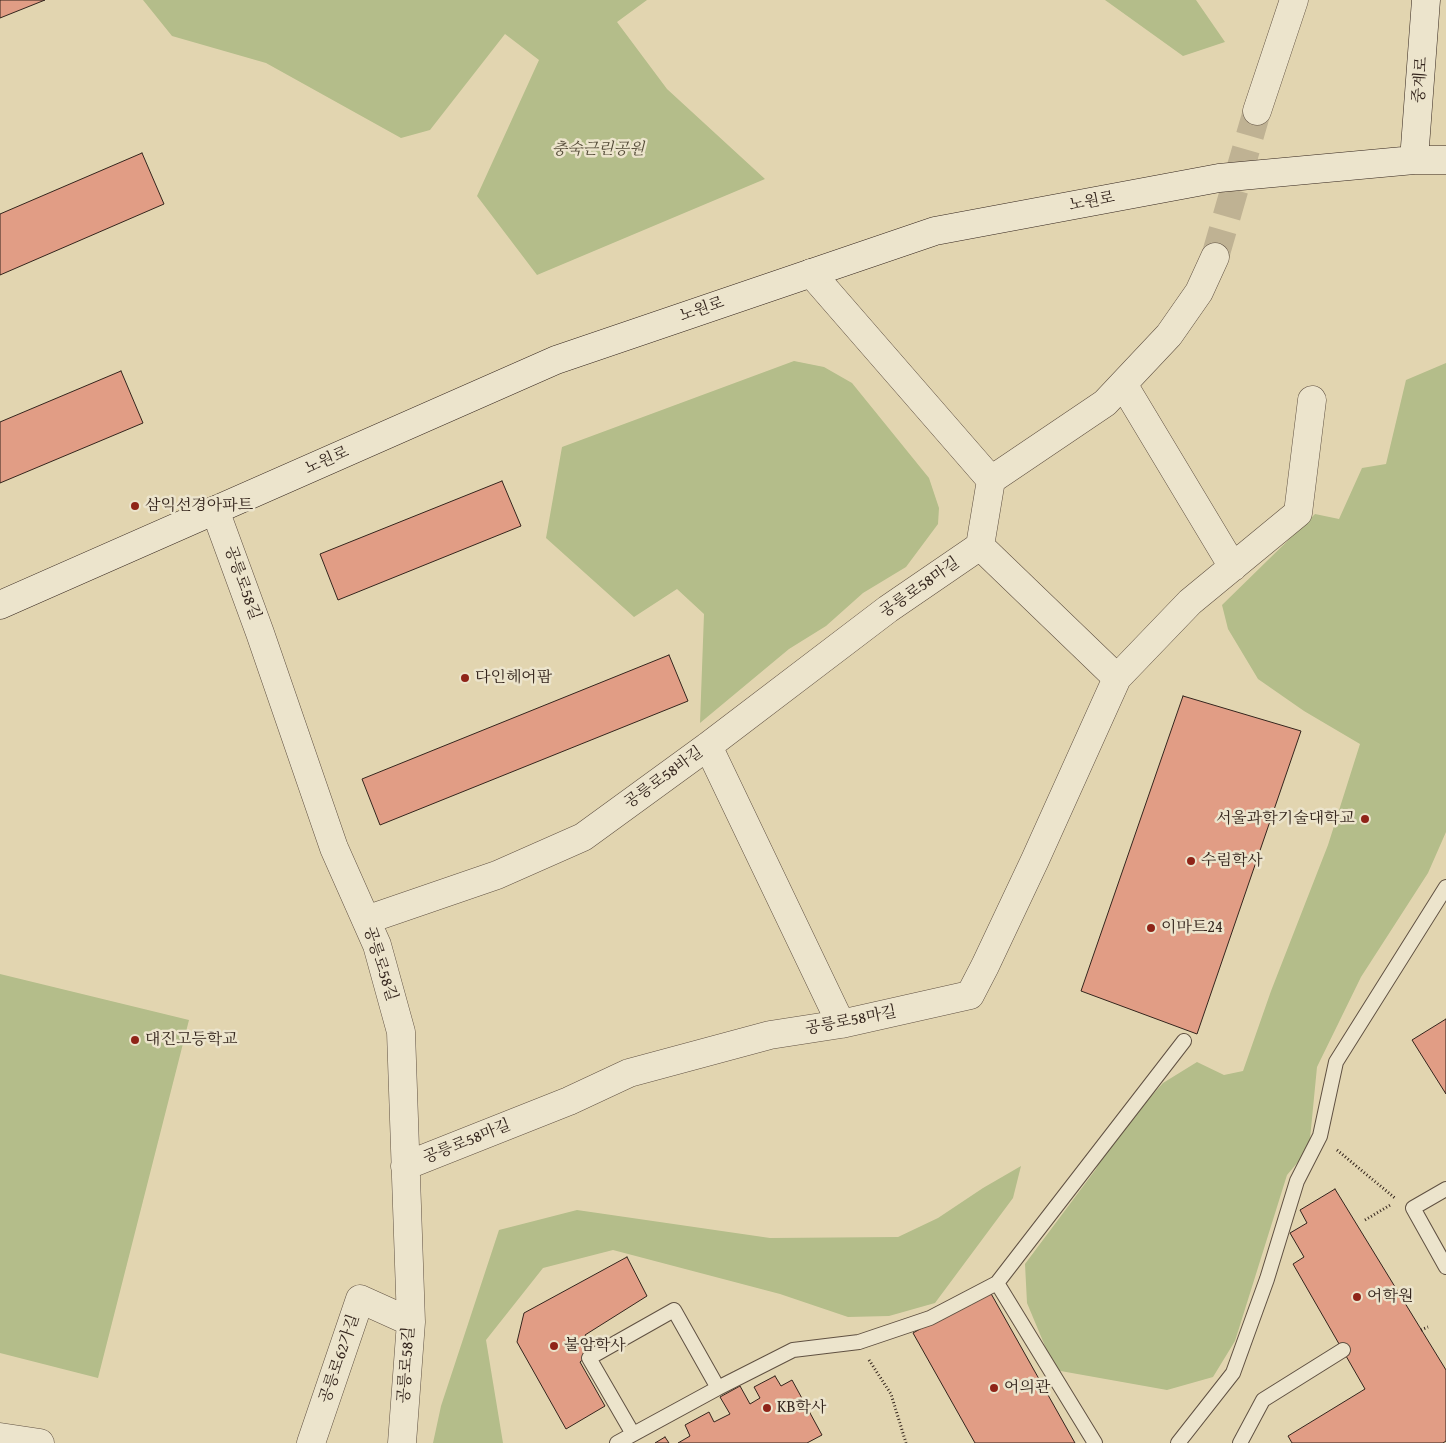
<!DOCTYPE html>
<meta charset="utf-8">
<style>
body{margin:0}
canvas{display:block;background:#e2d5b0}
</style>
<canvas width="1446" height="1443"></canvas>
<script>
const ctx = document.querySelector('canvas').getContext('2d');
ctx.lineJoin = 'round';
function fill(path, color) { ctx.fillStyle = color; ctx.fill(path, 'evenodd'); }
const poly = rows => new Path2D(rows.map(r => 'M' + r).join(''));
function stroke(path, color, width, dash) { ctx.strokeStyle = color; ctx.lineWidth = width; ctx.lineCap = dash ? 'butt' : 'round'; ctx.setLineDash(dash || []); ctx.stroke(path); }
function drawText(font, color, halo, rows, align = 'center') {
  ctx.font = font + ' "Gentium Book Plus","Noto Serif KR",serif'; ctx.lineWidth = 5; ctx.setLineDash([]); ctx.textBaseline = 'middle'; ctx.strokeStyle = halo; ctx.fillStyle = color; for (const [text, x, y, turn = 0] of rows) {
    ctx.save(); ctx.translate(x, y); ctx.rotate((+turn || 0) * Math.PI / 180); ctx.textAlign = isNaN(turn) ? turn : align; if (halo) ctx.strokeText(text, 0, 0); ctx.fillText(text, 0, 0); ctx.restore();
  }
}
fill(poly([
 [143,0,647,0,617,22,667,89,765,179,537,275,477,196,539,60,505,34,430,130,401,138,266,63,172,36],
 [1105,0,1196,0,1225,42,1183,56],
 [794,361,824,367,852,383,929,478,939,508,938,524,906,567,863,593,826,626,789,649,700,723,704,614,677,589,634,617,546,538,562,447],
 [1446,363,1446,832,1428,873,1361,977,1317,1067,1309,1149,1287,1175,1235,1341,1213,1377,1167,1390,1055,1370,1027,1303,1025,1264,1096,1169,1108,1144,1163,1083,1197,1062,1224,1075,1243,1071,1271,991,1328,845,1360,744,1304,711,1258,679,1228,629,1222,605,1315,514,1339,519,1362,468,1386,464,1406,380],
 [0,974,189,1020,98,1378,0,1353],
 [1021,1166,1013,1198,935,1303,889,1316,848,1317,780,1294,613,1250,543,1268,486,1340,503,1443,433,1443,441,1406,499,1230,577,1210,770,1238,898,1237,938,1218,983,1188]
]), '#b4bd8a');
const building = poly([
 [0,0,45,0,0,18,0,0],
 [142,153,164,204,0,275,0,214,142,153],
 [121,371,143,423,0,483,0,422,121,371],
 [502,481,521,526,338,600,320,554,502,481],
 [669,655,688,701,380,825,362,779,669,655],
 [1183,696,1301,731,1197,1034,1081,991,1183,696],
 [1446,1019,1446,1094,1412,1040,1446,1019],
 [1335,1189,1446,1370,1446,1441,1443,1443,1292,1443,1288,1436,1365,1389,1293,1264,1304,1257,1290,1233,1307,1223,1300,1210,1335,1189],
 [627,1257,647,1296,585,1335,588,1342,589,1350,586,1357,580,1362,605,1406,566,1429,517,1342,524,1313,627,1257],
 [989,1290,1075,1443,975,1443,913,1333,989,1290],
 [775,1376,781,1386,792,1380,822,1435,807,1443,678,1443,690,1436,685,1425,709,1412,714,1422,730,1414,720,1397,740,1386,750,1404,760,1398,754,1387,775,1376],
 [665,1437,669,1443,655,1443,665,1437]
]);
fill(building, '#e19d85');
stroke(building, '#34251d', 1);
stroke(poly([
 [1215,257,1257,111]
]), '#bfb293', 28, [28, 14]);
const lane = poly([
 [1446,1189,1413,1208,1446,1267],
 [997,1283,1184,1041],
 [633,1434,589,1358,674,1310,718,1388],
 [617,1443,718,1388,793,1350,859,1342,930,1318,997,1283,1095,1443],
 [1178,1443,1233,1373,1267,1279,1297,1181,1320,1136,1336,1062,1446,887],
 [1240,1443,1263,1400,1343,1350]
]);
const street = poly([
 [1257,111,1294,0],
 [811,273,991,480],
 [1123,384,1233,567],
 [215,510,260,633,334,848,377,945,401,1032,411,1322,402,1443],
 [980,546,991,480,1105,403,1169,335,1199,292,1215,257],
 [980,546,1117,678],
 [708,746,841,1024],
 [366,920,497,875,583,837,708,746,888,609,980,546],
 [405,1166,569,1101,629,1073,770,1035,841,1024,970,995,985,966,1035,860,1117,678,1190,602,1298,513,1312,400],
 [0,1437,40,1443],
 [311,1443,360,1299,411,1322]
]);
const secondary = poly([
 [1414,160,1426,0],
 [0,605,556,360,935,231,1219,178,1414,160,1446,160]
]);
stroke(lane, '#605142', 16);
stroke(street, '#605142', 29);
stroke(secondary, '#34251d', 29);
stroke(poly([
 [1337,1150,1396,1199],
 [1365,1220,1392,1204],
 [1421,1330,1428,1327],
 [869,1360,891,1394,906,1443]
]), '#34251d', 3, [1, 2.5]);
stroke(lane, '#ece4cc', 14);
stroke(street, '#ece4cc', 28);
stroke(secondary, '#ece4cc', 28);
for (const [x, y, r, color] of [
 [135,506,5,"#8f2418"],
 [465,678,5,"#8f2418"],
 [1365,819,5,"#8f2418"],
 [1191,861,5,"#8f2418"],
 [1151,928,5,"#8f2418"],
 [135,1040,5,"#8f2418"],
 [1357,1297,5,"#8f2418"],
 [554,1346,5,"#8f2418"],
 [994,1388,5,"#8f2418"],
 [767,1408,5,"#8f2418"]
]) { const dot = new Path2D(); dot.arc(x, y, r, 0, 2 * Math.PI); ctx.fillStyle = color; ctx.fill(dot); stroke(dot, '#ece4cc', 2); }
drawText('16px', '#34251d', '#ece4cc', [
 ["중계로",1421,80,-86],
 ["노원로",1092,202,-11],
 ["노원로",702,310,-19],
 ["노원로",327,461,-24],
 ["공릉로58길",242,583,70],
 ["공릉로58마길",920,588,-35],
 ["공릉로58바길",664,778,-36],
 ["공릉로58길",380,964,72],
 ["공릉로58마길",851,1021,-11],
 ["공릉로58마길",467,1142,-22],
 ["공릉로62가길",340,1359,-71],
 ["공릉로58길",407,1365,-86]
]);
drawText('italic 16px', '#544b38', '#ece4cc', [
 ["충숙근린공원",598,150]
]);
drawText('16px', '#34251d', '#ece4cc', [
 ["삼익선경아파트",145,506],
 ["다인헤어팜",475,678],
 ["서울과학기술대학교",1355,819,"right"],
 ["수림학사",1201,861],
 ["이마트24",1161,928],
 ["대진고등학교",145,1040],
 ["어학원",1367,1297],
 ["불암학사",564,1346],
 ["어의관",1004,1388],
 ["KB학사",777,1408]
], 'left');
</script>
